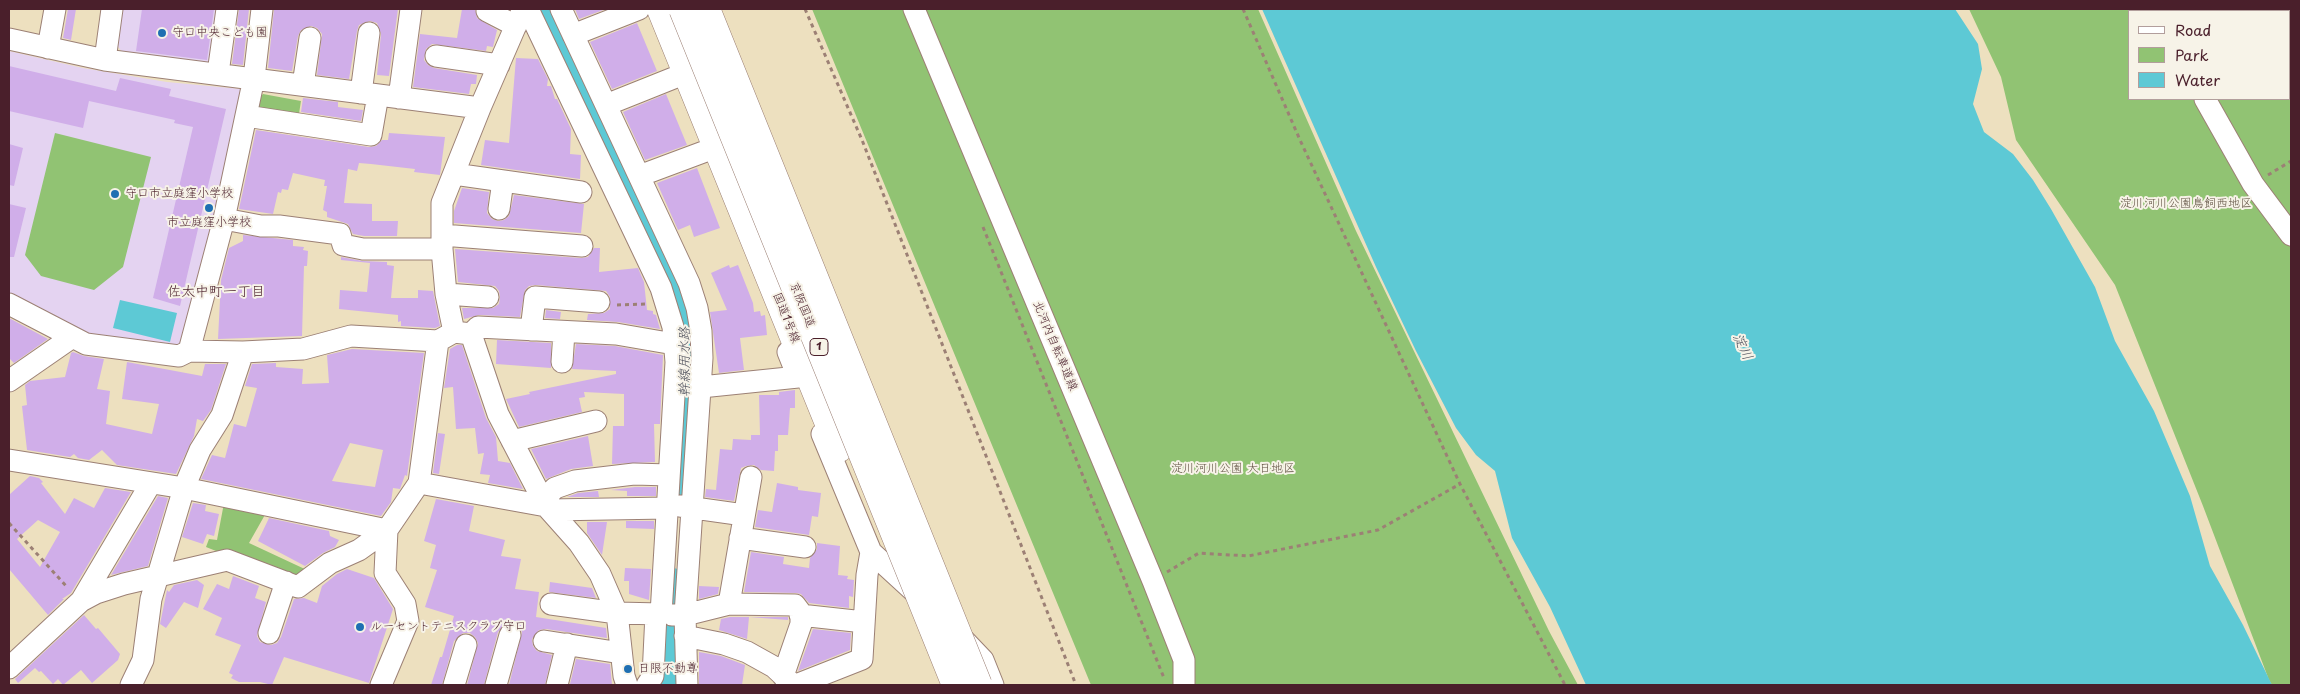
<!DOCTYPE html>
<meta charset="utf-8">
<style>
body{margin:0}
#map{position:relative;width:2300px;height:694px;overflow:hidden;background:#ede0bf;font-family:"Playpen Sans",sans-serif}
canvas{display:block}
.frame{position:absolute;inset:0;border:10px solid #4a1f2b;pointer-events:none}
.legend{position:absolute;left:2128px;top:10px;width:162px;height:90px;box-sizing:border-box;background:#f7f3e8;border:1px solid #b29e9c;margin:0;padding:6px 9px;list-style:none;font-size:15px;color:#4a1f2b}
.legend li{display:flex;align-items:center;gap:10px;height:25px}
.legend b{width:25px;border:1px solid #b29e9c}
</style>
<div id="map">
<canvas width="2300" height="694"></canvas>
<div class="frame"></div>
<ul class="legend">
<li><b style="height:6px;background:#fff"></b>Road</li>
<li><b style="height:14px;background:#91c373"></b>Park</li>
<li><b style="height:14px;background:#5dc9d5"></b>Water</li>
</ul>
</div>
<script>
const ctx = document.querySelector('canvas').getContext('2d');
ctx.lineJoin = 'round';
function fill(path, color) { ctx.fillStyle = color; ctx.fill(path, 'evenodd'); }
const poly = rows => new Path2D(rows.map(r => 'M' + r).join(''));
function stroke(path, color, width, dash) { ctx.strokeStyle = color; ctx.lineWidth = width; ctx.lineCap = dash ? 'butt' : 'round'; ctx.setLineDash(dash || []); ctx.stroke(path); }
function drawText(font, color, halo, rows, align = 'center') {
  ctx.font = font + ' "Playpen Sans","Klee One",sans-serif'; ctx.lineWidth = 4; ctx.setLineDash([]); ctx.textBaseline = 'middle'; ctx.strokeStyle = halo; ctx.fillStyle = color; for (const [text, x, y, turn = 0] of rows) {
    ctx.save(); ctx.translate(x, y); ctx.rotate((+turn || 0) * Math.PI / 180); ctx.textAlign = isNaN(turn) ? turn : align; if (halo) ctx.strokeText(text, 0, 0); ctx.fillText(text, 0, 0); ctx.restore();
  }
}
fill(poly([
 [119,9,220,9,209,65,122,52,116,44],
 [9,51,83,68,167,82,241,89,245,95,183,346,95,339,9,293]
]), '#e4d3f1');
fill(poly([
 [812,9,1258,9,1356,231,1549,631,1578,685,1091,685],
 [1969,9,2278,9,2279,11,2129,11,2129,99,2289,99,2289,26,2291,30,2291,685,2272,685,2269,680,2203,506,2115,285,2016,140,2001,77],
 [263,94,301,101,298,120,255,113,256,101],
 [55,133,151,157,123,267,94,290,41,276,25,255],
 [224,503,266,513,249,543,309,571,294,582,206,547,209,539,217,540]
]), '#91c373');
fill(poly([
 [1262,9,1955,9,1978,44,1982,69,1973,104,1984,132,2013,154,2033,180,2051,209,2095,287,2115,341,2154,411,2190,496,2210,566,2243,625,2272,685,1586,685,1550,607,1512,538,1495,471,1476,455,1456,428,1416,351,1376,267],
 [120,300,177,313,170,342,113,328]
]), '#5dc9d5');
stroke(poly([
 [544,9,677,294,686,328,688,366,679,485],
 [666,685,672,583]
]), '#5dc9d5', 30);
fill(poly([
 [68,9,76,9,71,40,63,38],
 [142,9,214,9,207,60,136,51],
 [239,9,249,9,243,65,232,64],
 [274,9,398,9,389,76,377,75,381,34,377,23,370,21,359,25,357,31,349,79,317,75,322,34,317,28,311,26,301,30,298,36,292,71,268,68],
 [462,9,475,9,477,18,497,30,493,47,487,46,486,51,432,44,426,49,424,60,428,65,434,68,477,75,476,84,471,84,469,94,413,87,420,34,457,38],
 [575,9,606,9,579,19],
 [637,23,657,71,612,89,590,42],
 [516,58,538,59,548,79,547,86,551,86,555,99,557,99,571,129,570,154,581,155,580,179,481,165,485,140,509,143],
 [9,66,116,91,120,78,171,89,169,96,226,109,180,306,153,298,193,127,174,123,175,120,89,101,83,128,9,111],
 [666,94,687,145,645,160,623,112],
 [303,98,338,102,338,107,363,110,361,121,301,112],
 [256,130,369,147,376,146,382,140,388,140,389,133,445,137,440,175,414,172,415,169,371,164,359,163,357,171,348,169,344,203,372,204,372,221,398,221,397,236,364,236,353,234,348,224,327,217,327,212,323,210,327,186,324,186,325,180,293,173,288,190,282,189,281,193,278,192,273,214,239,209],
 [9,144,23,148,14,186,9,185],
 [697,168,720,228,694,237,690,225,678,230,657,183],
 [462,188,489,192,487,213,492,219,498,221,504,220,509,216,514,195,584,204,581,233,454,223,454,211],
 [9,204,26,208,14,257,9,257],
 [243,235,293,240,293,246,304,247,303,250,308,251,307,266,304,266,302,336,218,339,221,280,229,248,243,241],
 [594,248,600,248,599,272,638,268,644,282,647,310,653,311,653,314,656,315,660,329,618,322,587,320,588,314,604,313,610,309,610,297,606,291,536,285,529,286,525,290,520,317,479,315,464,319,462,308,493,308,499,304,500,297,499,291,495,286,458,282,455,249,581,258,588,257],
 [341,257,363,261,387,262,387,265,394,266,391,298,418,298,418,290,433,291,440,326,435,328,401,326,401,321,398,322,398,315,339,309,340,290,367,292,370,263,341,260],
 [729,265,730,268,738,265,753,303,754,312,760,311,761,316,765,315,767,335,740,338,744,370,719,373,710,312,727,310,711,273],
 [546,310,561,312,560,319,545,318],
 [9,318,48,339,14,363,9,358],
 [497,340,551,343,551,368,496,364],
 [576,344,615,346,663,355,660,424,654,424,655,462,612,464,613,426,624,426,624,394,584,392,585,397,579,398,582,412,519,427,506,399,530,394,529,392,616,374,616,371,572,369],
 [457,345,462,345,486,418,496,437,498,461,510,463,523,489,488,483,490,475,480,474,484,453,478,454,475,428,456,429,453,387,444,388,450,349],
 [352,349,424,353,407,476,405,475,400,489,393,488,391,502,381,516,201,479,212,455,225,458,234,424,246,427,257,388,245,386,252,364,276,363,276,367,303,369,302,384,329,383,327,355],
 [350,443,383,450,375,487,332,481],
 [73,352,84,356,104,359,97,389,110,391,106,424,152,434,159,404,122,399,127,362,202,376,205,364,226,364,211,410,203,421,197,419,194,436,176,474,117,465,102,450,89,460,78,458,74,454,70,457,27,450,22,406,27,405,25,385,30,381,65,377,71,353],
 [795,390,795,408,790,408,788,435,778,435,778,451,775,451,774,471,761,470,754,465,746,466,741,468,734,501,705,497,706,489,716,490,720,449,732,450,733,439,751,440,751,435,760,435,759,395,779,395,779,392],
 [438,433,445,434,439,474,433,473],
 [588,436,593,466,571,469,546,479,531,449],
 [30,476,39,478,43,482,41,483,65,514,74,498,94,508,105,488,131,492,71,593,62,599,64,599,48,615,9,569,9,495],
 [38,520,60,532,40,567,17,539],
 [777,483,798,487,798,490,821,493,818,517,812,516,809,535,755,527,758,510,772,512],
 [635,487,656,487,656,496,627,496,627,491,611,490],
 [598,491,599,497,567,497,578,493],
 [158,496,168,498,148,566,111,575],
 [436,499,474,506,469,531,505,540,501,556,521,559,515,589,539,592,536,617,606,628,607,638,546,629,539,630,532,639,533,646,537,651,552,655,545,685,509,685,522,632,519,627,514,623,506,623,498,632,484,685,467,685,478,643,475,637,470,633,463,633,454,641,442,685,431,685,440,657,442,657,454,616,425,607,437,570,430,568,436,545,424,541],
 [193,503,206,505,205,511,219,514,214,536,207,534,203,544,182,537],
 [269,518,329,531,330,536,339,540,335,547,323,553,305,566,258,541],
 [626,521,654,521,654,529,626,528],
 [587,522,607,522,602,555,587,533],
 [817,543,840,546,838,575,848,576,847,579,854,580,853,597,849,596,849,608,809,603,801,594,796,593,744,592,751,552,784,557,783,564,809,568,810,558,817,549],
 [625,568,651,569,649,600,629,594,629,581,624,581],
 [347,569,374,578,393,609,369,683,284,657,272,685,260,682,239,682,231,678,233,675,229,673,241,645,215,635,222,618,203,609,217,584,229,589,233,576,259,586,255,598,266,602,257,636,260,642,271,645,277,643,281,637,294,599,304,598,317,603,322,586,337,574],
 [197,580,204,585,198,608,184,602,166,628,160,624,167,590,169,592,174,585],
 [550,582,592,588,596,598,549,592],
 [699,586,719,587,718,594,699,599],
 [84,615,96,629,98,628,120,654,118,660,92,683,81,670,63,685,58,679,53,684,41,671,39,672,35,668,18,683,15,679],
 [730,617,788,617,788,620,749,617,747,639,719,630,721,619],
 [813,629,851,633,850,650,798,671],
 [699,652,721,656,745,665,742,685,699,685],
 [576,659,610,664,612,685,570,684]
]), '#d0aee9');
const minor = poly([
 [528,9,661,288,673,327,676,362,661,614,617,613,551,604],
 [561,9,689,283,697,308,701,331,702,358,685,615,687,685],
 [914,9,1153,581,1184,660,1184,685],
 [2163,9,2164,11],
 [487,11,516,26],
 [573,35,639,9],
 [9,39,105,60,480,108],
 [48,48,55,9],
 [436,56,499,65],
 [105,60,112,9],
 [218,73,227,9],
 [303,85,310,38],
 [361,93,369,33],
 [399,98,411,9],
 [2205,99,2253,184,2291,235],
 [606,105,676,77],
 [246,116,371,135,378,95],
 [454,174,581,192],
 [639,176,706,151],
 [499,209,503,181],
 [224,219,261,226,279,226,340,234,343,245,363,249,442,249],
 [442,235,582,246],
 [446,294,488,297],
 [9,304,86,344,179,356,189,351,224,219,254,78,262,9],
 [531,330,535,297,599,302],
 [454,332,446,294,442,249,442,203,480,108,523,9],
 [471,334,478,327,616,334,674,344],
 [189,351,243,352,303,349,351,336,438,341],
 [562,362,564,332],
 [9,381,71,338],
 [701,387,798,377,788,352],
 [822,434,871,552,919,596],
 [512,441,596,421],
 [9,460,184,488,387,530],
 [419,483,546,506],
 [543,500,555,488,575,481,634,474,669,475],
 [680,506,744,515],
 [550,510,667,508],
 [740,538,805,547],
 [81,601,151,483],
 [729,604,795,605,801,613,801,624,783,676],
 [672,615,685,615,729,604,751,477],
 [800,615,864,622],
 [269,633,286,582],
 [685,636,724,644,747,652,774,667,791,683],
 [962,638,983,660,993,685],
 [544,641,621,653],
 [9,668,81,601,96,593,124,584,227,560,298,587,330,563,359,550,387,530,419,483,438,341,454,332,471,334,498,414,546,506,579,543,600,574,617,613,624,676,627,685],
 [131,685,143,660,151,599,184,488,200,450,222,415,243,352],
 [381,685,408,621,405,604,385,573,387,530],
 [454,685,466,645],
 [496,685,510,635],
 [557,685,567,644],
 [647,685,653,676,656,614],
 [796,685,862,659,867,575,871,552]
]);
const highway = poly([
 [661,9,839,448]
]);
stroke(minor, '#9c8075', 23);
stroke(highway, '#9c8075', 29);
stroke(poly([
 [805,9,862,140,1076,685],
 [1243,9,1300,140,1460,484,1565,685],
 [2272,9,2274,11],
 [2289,44,2291,49],
 [2268,175,2291,161],
 [983,227,1164,678],
 [617,305,648,304],
 [9,523,67,587],
 [1167,572,1199,553,1248,556,1378,530,1460,484]
]), '#9c8075', 3, [4, 4]);
stroke(minor, '#fff', 21);
stroke(highway, '#fff', 28);
const highwayBridge = poly([
 [683,9,956,685],
 [706,9,978,685]
]);
stroke(highwayBridge, '#9c8075', 29, []);
stroke(highwayBridge, '#fff', 28);
for (const [x, y, r, color] of [
 [162,33,5,"#1f6fb2"],
 [115,194,5,"#1f6fb2"],
 [209,208,5,"#1f6fb2"],
 [360,627,5,"#1f6fb2"],
 [628,669,5,"#1f6fb2"]
]) { const dot = new Path2D(); dot.arc(x, y, r, 0, 2 * Math.PI); ctx.fillStyle = color; ctx.fill(dot); stroke(dot, '#f7f3e8', 2); }
for (const [x, y, w] of [
 [819,347,18]
]) { const box = new Path2D(); box.roundRect(x - w / 2, y - 8.5, w, 17, 4); ctx.fillStyle = '#f7f3e8'; ctx.fill(box); stroke(box, '#4a1f2b', 1); }
drawText('bold 11px', '#4a1f2b', null, [
 ["1",819,347]
]);
drawText('12px', '#4a1f2b', '#f7f3e8', [
 ["守口中央こども園",172,33],
 ["守口市立庭窪小学校",125,194],
 ["市立庭窪小学校",209,223,"center"],
 ["ルーセントテニスクラブ守口",370,627],
 ["日限不動尊",638,669]
], 'left');
drawText('12px', '#5f5041', '#f7f3e8', [
 ["淀川河川公園鳥飼西地区",2186,204],
 ["淀川河川公園 大日地区",1233,469]
]);
drawText('12px', '#4a1f2b', '#f7f3e8', [
 ["京阪国道",802,305,68],
 ["国道1号線",786,318,68],
 ["北河内自転車道線",1055,346,67]
]);
drawText('14px', '#4a1f2b', '#f7f3e8', [
 ["佐太中町一丁目",216,292]
]);
drawText('italic 14px', '#50525e', '#f7f3e8', [
 ["淀川",1742,347,64],
 ["幹線用水路",685,362,-90]
]);
</script>
